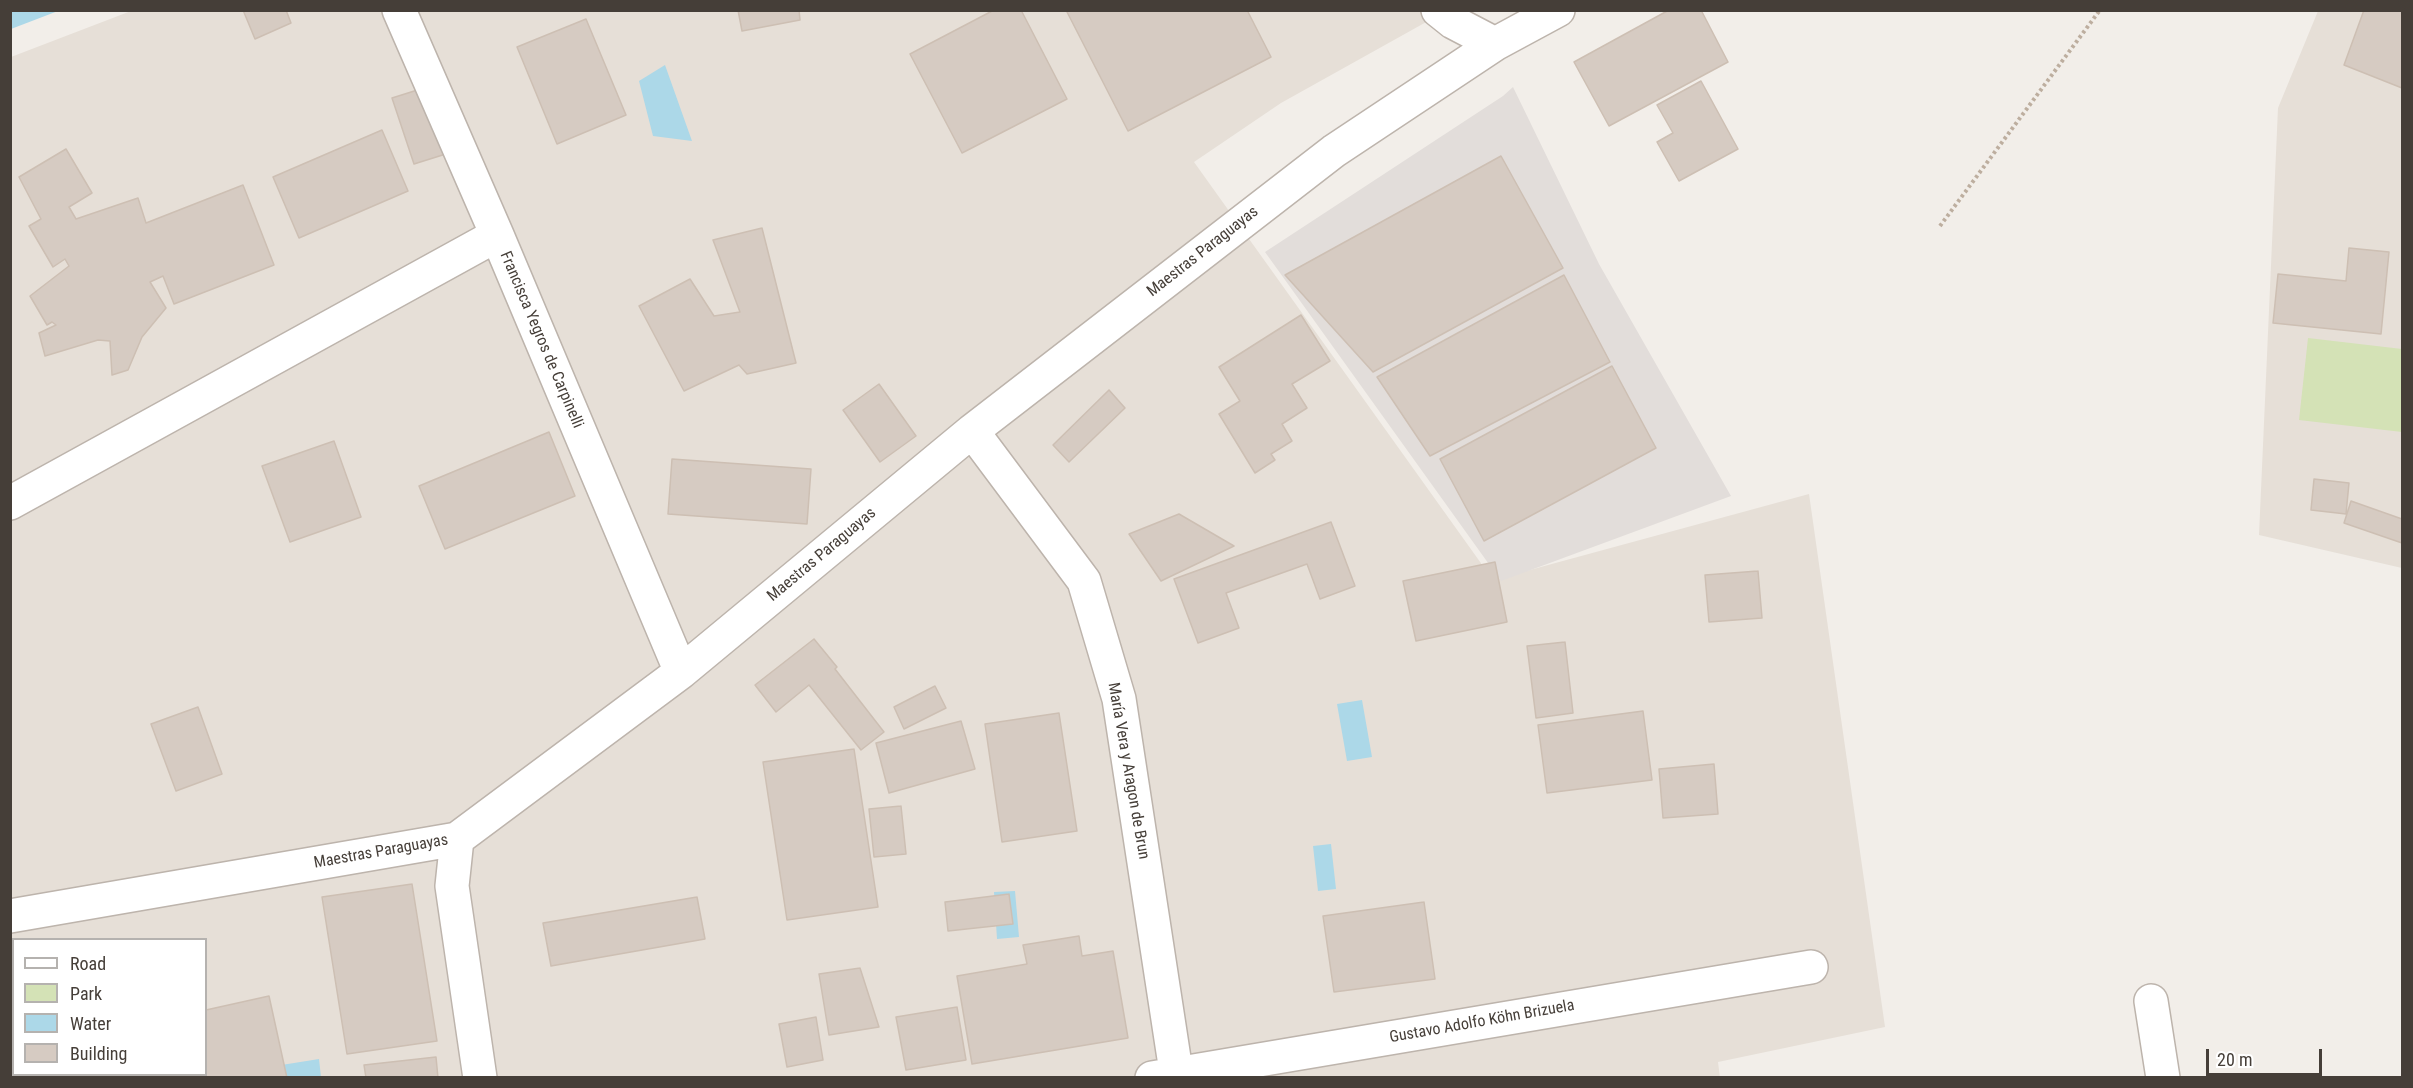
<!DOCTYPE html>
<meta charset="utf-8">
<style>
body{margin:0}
#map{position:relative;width:2413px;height:1088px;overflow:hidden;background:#f2eee9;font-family:"Roboto Condensed",sans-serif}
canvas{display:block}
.frame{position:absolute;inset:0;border:12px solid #453e38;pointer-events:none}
.legend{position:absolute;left:12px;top:938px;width:195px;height:138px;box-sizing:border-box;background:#fff;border:2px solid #b5b2af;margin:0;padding:8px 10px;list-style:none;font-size:18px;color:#453e38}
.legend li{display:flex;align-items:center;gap:12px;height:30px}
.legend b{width:30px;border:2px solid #b5b2af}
.scale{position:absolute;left:2206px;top:1049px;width:116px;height:27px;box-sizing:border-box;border:3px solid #453e38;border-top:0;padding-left:8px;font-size:18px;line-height:21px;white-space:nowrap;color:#453e38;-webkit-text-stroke:4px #fff;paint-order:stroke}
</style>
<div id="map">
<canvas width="2413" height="1088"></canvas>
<div class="frame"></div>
<ul class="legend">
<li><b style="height:8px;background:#fff"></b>Road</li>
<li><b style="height:16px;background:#d4e2b6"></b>Park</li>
<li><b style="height:16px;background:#acd8e8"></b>Water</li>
<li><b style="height:16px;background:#d6cbc2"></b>Building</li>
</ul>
<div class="scale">20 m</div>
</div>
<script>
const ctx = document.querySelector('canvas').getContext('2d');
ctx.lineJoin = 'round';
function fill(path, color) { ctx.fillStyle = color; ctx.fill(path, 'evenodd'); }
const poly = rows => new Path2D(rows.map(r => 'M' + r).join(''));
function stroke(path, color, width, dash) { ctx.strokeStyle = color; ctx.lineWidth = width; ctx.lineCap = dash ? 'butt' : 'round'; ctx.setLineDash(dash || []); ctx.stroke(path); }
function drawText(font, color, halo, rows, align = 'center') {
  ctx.font = font + ' "Roboto Condensed",sans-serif'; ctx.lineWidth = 6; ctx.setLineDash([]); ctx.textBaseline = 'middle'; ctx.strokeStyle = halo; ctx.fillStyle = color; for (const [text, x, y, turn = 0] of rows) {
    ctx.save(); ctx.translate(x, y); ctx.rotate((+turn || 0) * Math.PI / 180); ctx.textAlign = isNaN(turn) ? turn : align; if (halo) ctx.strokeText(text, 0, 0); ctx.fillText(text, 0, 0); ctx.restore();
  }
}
fill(poly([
 [131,11,1446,11,1281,103,1194,162,1493,580,1809,494,1885,1027,1718,1062,1720,1078,11,1078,11,57],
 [14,940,206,940,206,1074,14,1074],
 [2318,11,2402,11,2402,568,2259,535,2278,108]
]), '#e6dfd7');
fill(poly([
 [1513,87,1599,264,1731,496,1501,581,1265,252,1503,96]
]), '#e2ddda');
fill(poly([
 [2308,338,2402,349,2402,432,2299,420]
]), '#d4e2b6');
fill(poly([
 [11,10,58,10,58,11,11,29],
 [665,65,692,141,653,136,639,81],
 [1362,700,1372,757,1347,761,1337,704],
 [1331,844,1336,889,1318,891,1313,846],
 [1015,891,1019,937,997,939,994,892],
 [319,1059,321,1077,270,1077,269,1067]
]), '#acd8e8');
const building = poly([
 [243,10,286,10,291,23,255,39,243,10],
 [738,10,799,10,800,20,742,31,738,10],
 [994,10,1021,10,1067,99,962,153,910,54,994,10],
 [1066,10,1247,10,1271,57,1128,131,1066,10],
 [1669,10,1701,10,1728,62,1609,126,1574,62,1669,10],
 [2364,10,2402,10,2402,88,2344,65,2364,10],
 [586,19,626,115,557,144,517,47,586,19],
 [1701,81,1738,149,1679,181,1657,142,1673,133,1657,105,1701,81],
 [427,87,449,153,414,164,392,98,427,87],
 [382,130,408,191,299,238,273,177,382,130],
 [66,149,92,193,69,207,76,219,138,198,146,223,243,185,274,265,174,304,163,276,150,282,166,308,142,337,128,370,112,375,110,341,98,340,45,356,39,333,56,325,52,322,47,325,30,296,69,266,65,259,53,267,29,226,41,219,19,177,66,149],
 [1501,156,1563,268,1373,372,1285,275,1501,156],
 [762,228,796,363,747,374,739,365,684,391,639,306,690,279,714,316,740,312,713,240,762,228],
 [2349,248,2389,252,2381,334,2273,323,2278,274,2346,281,2349,248],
 [1564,275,1610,362,1430,456,1377,377,1564,275],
 [1301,315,1330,361,1292,384,1307,408,1282,424,1292,441,1271,454,1275,460,1255,473,1219,414,1240,401,1219,367,1301,315],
 [1612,366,1656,448,1484,541,1440,459,1612,366],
 [879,384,916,436,880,462,843,410,879,384],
 [1109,390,1125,408,1069,462,1053,445,1109,390],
 [549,432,575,496,445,549,419,486,549,432],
 [334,441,361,517,290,542,262,466,334,441],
 [672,459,811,469,807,524,668,514,672,459],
 [2314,479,2349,483,2346,514,2311,510,2314,479],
 [2351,501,2402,519,2402,543,2344,523,2351,501],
 [1179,514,1234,546,1161,581,1129,534,1179,514],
 [1331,522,1355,586,1320,599,1307,564,1226,593,1239,628,1198,643,1174,579,1331,522],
 [1495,562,1507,622,1416,641,1403,581,1495,562],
 [1758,571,1762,618,1709,622,1705,575,1758,571],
 [814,639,837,667,835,669,884,732,861,750,809,685,776,712,755,685,814,639],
 [1565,642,1573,713,1536,718,1527,646,1565,642],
 [935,686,946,708,904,729,894,707,935,686],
 [198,707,222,774,176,791,151,724,198,707],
 [1643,711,1652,780,1547,793,1538,725,1643,711],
 [1059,713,1077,831,1002,842,985,724,1059,713],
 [961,721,975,769,889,793,876,743,961,721],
 [854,749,878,907,787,920,763,762,854,749],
 [1714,764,1718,814,1663,818,1659,769,1714,764],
 [901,806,906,854,874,857,869,809,901,806],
 [412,884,437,1041,347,1054,322,897,412,884],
 [1009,894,1013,924,948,931,945,902,1009,894],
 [697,897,705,939,551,966,543,923,697,897],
 [1424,902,1435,979,1334,992,1323,916,1424,902],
 [1079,936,1082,956,1113,951,1128,1038,972,1064,957,976,1027,964,1023,945,1079,936],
 [860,968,879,1027,829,1035,819,974,860,968],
 [269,996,287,1078,157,1078,157,1074,206,1074,206,1010,269,996],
 [957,1007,966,1060,906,1070,896,1017,957,1007],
 [10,1012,14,1017,14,1050,10,1052,10,1012],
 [816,1017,823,1060,787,1067,779,1024,816,1017],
 [436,1057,438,1078,366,1078,364,1065,436,1057]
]);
fill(building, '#d6cbc2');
stroke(building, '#cdbfb3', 1.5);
const minor = poly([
 [399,10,497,235,681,672],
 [1438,10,1453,22,1495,44],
 [972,431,1084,581,1119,699,1177,1078],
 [10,503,497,235],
 [457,839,452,886,480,1078],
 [10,916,457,839,681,672,972,431,1334,151,1495,44,1558,10],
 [2151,1001,2163,1078],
 [1152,1078,1811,967]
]);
stroke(minor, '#bdb4ac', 36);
stroke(poly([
 [1940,226,2100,10]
]), '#bdae9f', 4, [3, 3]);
stroke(minor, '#fff', 33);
drawText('16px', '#453e38', '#fff', [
 ["Maestras Paraguayas",1203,252,-38],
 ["Francisca Yegros de Carpinelli",541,340,67],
 ["Maestras Paraguayas",822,555,-40],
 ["María Vera y Aragon de Brun",1128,771,80],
 ["Maestras Paraguayas",381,852,-10],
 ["Gustavo Adolfo Köhn Brizuela",1482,1022,-10]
]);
</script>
